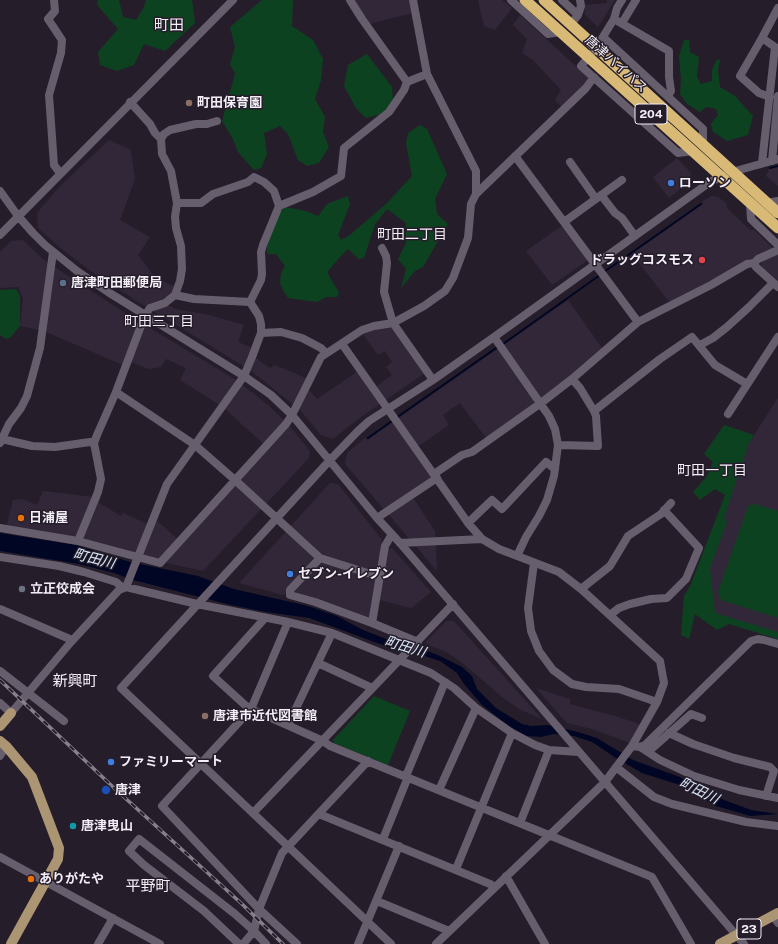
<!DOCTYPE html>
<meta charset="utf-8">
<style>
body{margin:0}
canvas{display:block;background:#251d2a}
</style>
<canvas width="778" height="944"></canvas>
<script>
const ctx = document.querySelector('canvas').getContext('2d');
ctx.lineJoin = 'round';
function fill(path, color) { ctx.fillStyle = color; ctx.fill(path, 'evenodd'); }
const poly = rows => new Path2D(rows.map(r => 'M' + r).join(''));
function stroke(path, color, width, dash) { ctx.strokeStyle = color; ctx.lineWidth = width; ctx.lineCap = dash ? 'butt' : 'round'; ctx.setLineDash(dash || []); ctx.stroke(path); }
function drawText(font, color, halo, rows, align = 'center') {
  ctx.font = font + ' "Public Sans","Noto Sans JP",sans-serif'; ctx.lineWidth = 3; ctx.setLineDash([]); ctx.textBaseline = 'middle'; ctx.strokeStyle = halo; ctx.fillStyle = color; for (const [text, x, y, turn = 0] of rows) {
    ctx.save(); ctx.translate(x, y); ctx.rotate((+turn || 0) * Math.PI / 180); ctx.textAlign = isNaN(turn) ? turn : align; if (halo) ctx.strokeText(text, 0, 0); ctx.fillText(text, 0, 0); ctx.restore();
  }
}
fill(poly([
 [354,0,409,0,412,13,369,24],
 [478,0,502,0,512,8,495,30,484,26],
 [607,0,615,0,598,27,585,15,584,5,607,3],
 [520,15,590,79,562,107,555,100,561,90,533,60,522,53,527,39,513,25],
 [109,140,131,150,135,179,120,220,150,237,138,255,155,277,175,287,173,293,163,302,175,309,209,315,244,325,238,342,257,350,254,357,270,368,275,365,308,379,305,386,317,399,358,371,371,390,392,375,386,367,392,362,385,351,378,355,362,333,374,328,391,327,425,373,361,417,333,439,321,435,300,410,250,370,135,300,88,269,58,246,38,228,37,213,60,186],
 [677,158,691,173,690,181,669,198,653,177],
 [778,167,778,186,766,176,769,169],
 [712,196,718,197,726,203,727,208,750,230,754,230,773,248,749,260,670,303,632,254,703,204,703,201],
 [563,225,588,260,552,285,526,251],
 [23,240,43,259,74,280,130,316,236,380,268,405,288,424,310,451,309,458,203,571,6,528,13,500,22,499,37,505,43,491,101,498,99,503,121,516,123,513,152,526,156,520,182,543,268,448,223,407,180,380,186,368,166,359,161,367,149,369,125,360,123,365,44,331,20,326,23,299,18,287,0,288,0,252,11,241],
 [778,253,778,283,761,267,762,261],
 [568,300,602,348,544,399,487,439,460,403,443,415,449,425,414,449,432,477,410,493,435,531,437,571,345,464,347,453,365,438,367,440],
 [778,398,778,635,712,616,706,568,749,443],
 [330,483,338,484,382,540,371,616,368,618,287,593,283,595,239,583],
 [392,548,431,592,411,608,379,600,387,550],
 [446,621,454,621,542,719,519,709,502,697,460,661,448,653,425,643],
 [536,688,570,699,570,704,615,716,640,724,630,743,592,729,567,723]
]), '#312739');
fill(poly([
 [98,0,119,0,123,17,136,20,144,7,146,0,192,0,195,23,165,51,144,44,134,65,117,71,100,65,98,52,118,29,97,5],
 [262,0,293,0,292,26,313,40,323,59,321,80,315,99,325,117,323,132,329,147,319,163,307,166,298,160,288,134,280,126,264,133,267,154,261,168,254,170,238,152,233,139,222,121,235,74,230,64,235,47,230,27],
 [684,40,689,40,690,52,699,57,697,77,701,84,712,81,712,70,717,59,720,60,718,70,720,87,735,96,753,116,748,135,727,141,713,132,711,124,718,115,716,109,706,107,700,112,687,104,680,94,681,79,679,56],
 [367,54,392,87,393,102,381,114,366,118,356,108,344,86,348,65],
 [420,125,427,129,447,174,435,199,437,214,448,224,423,267,415,271,401,288,406,269,398,259,406,243,406,223,387,209,375,224,364,258,359,259,348,249,340,257,327,272,339,293,337,297,326,297,317,302,288,298,284,292,280,283,281,273,285,266,276,254,267,254,267,241,279,214,285,207,306,211,318,216,327,204,348,196,350,204,338,235,341,240,350,235,387,203,412,176,406,143,408,133],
 [16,289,20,296,20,326,11,337,6,339,0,335,0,290],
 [724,425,754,435,749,443,724,518,727,522,710,568,715,613,778,632,778,639,729,624,717,630,695,614,689,639,681,635,684,596,691,584,725,495,715,489,700,500,693,492,707,476,713,462,704,454],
 [755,504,778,511,778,618,721,600,718,592,748,506],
 [374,696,410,711,388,765,334,743,333,740]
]), '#0d4221');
fill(poly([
 [0,533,76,545,130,562,198,576,234,589,308,606,337,616,363,630,389,640,410,644,440,656,462,667,472,676,477,689,496,708,522,724,531,726,548,725,578,732,597,738,633,760,680,777,711,795,751,810,778,814,750,816,716,806,683,786,642,773,616,758,592,742,574,736,554,734,541,737,527,736,509,726,482,705,464,684,457,673,440,661,406,650,388,647,309,618,266,612,231,605,133,580,114,573,79,564,0,551]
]), '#000624');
stroke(poly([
 [770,168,778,166],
 [604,272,701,204],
 [503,344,600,275],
 [396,418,499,346],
 [368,438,392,421]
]), '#000624', 2);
stroke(poly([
 [54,0,55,11,48,19,62,40,61,53,49,95,54,165,60,173],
 [350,0,362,19,407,82],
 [511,0,548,34,560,32],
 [562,0,578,15,571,24],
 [622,0,617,8,614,19,596,48,581,66,678,153,693,151],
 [578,15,581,6,580,0],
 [614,19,669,51,669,77,671,91,668,96],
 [622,23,636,0],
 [603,37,703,129,703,145],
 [762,38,740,76,759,93,770,97],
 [161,139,164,134,170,130,196,124,207,124,217,121],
 [515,156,638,322],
 [772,161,778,96],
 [570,162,596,199],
 [762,163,775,47,762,38,778,8],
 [0,191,18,216,33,233,45,245,77,271,108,292,244,376,271,395,292,415,377,518,400,543,744,944],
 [476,194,586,88,594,77],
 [601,195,615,213,622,218,635,236],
 [177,203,201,203,213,194,248,182,254,177,264,182,274,191,279,206,263,245,261,252,262,274,261,280,250,302],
 [750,203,751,219,778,245],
 [766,203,778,201],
 [279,206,313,192,341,176,344,148,389,112,404,90,407,82,427,74],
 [564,222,622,180],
 [0,235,233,0],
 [382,248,386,256,387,263,384,292,393,323,433,380],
 [778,250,758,259,754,263,756,267,778,287],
 [175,295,194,299,250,302],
 [261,333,281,332,302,338,321,348,326,353],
 [494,337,549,416,555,429,558,445,554,476,547,500,539,516,526,537,517,556],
 [342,344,468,523,482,539,499,549,559,572,581,589,660,661,664,683,657,702,632,746,605,782,436,944],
 [700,345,713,338,727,327,749,307,773,283],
 [572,379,580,388,594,411],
 [116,392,195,445,235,480,320,558,380,577],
 [728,414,778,337],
 [2,439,32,446,55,447,90,442,94,443],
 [0,443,9,424,21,408,27,396,40,348,53,252],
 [558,445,598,446,596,416,594,411,660,359,692,337,715,365,747,384],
 [434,474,462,455,472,452,541,403,572,379,638,322,711,285,747,264,754,263],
 [377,518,437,478],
 [468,523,492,500,502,509,546,462,555,469],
 [0,528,78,541,160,563,286,424,292,415,321,357,362,330,374,326,393,323,424,306,445,291,453,278,468,238,471,204,476,194,476,171,427,74,413,0],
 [78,541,98,492,101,479,94,443,97,435,116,392,145,315,150,308,165,303,175,295,180,281,182,269,181,246,176,228,175,217,177,203,171,171,162,154,161,139,155,133,150,124,130,102],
 [400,543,482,539],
 [0,557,59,566,84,572,116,582,123,588],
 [320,558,290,590,290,595,315,602,372,623,418,642],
 [534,563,528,608,531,631,539,651,553,670,572,684,586,687,619,689,657,702],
 [126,587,167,484,244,376,252,357,261,333,261,324,259,316,250,302],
 [581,589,610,566,628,536,661,514,671,503],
 [0,609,72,640],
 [610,615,619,608,630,604,651,599,667,598,686,579,699,548,664,510],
 [265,618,213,676,245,705,251,709,323,741,330,746,652,877,691,944],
 [288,622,251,709,162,806,259,909,297,944],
 [372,623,385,546,392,534],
 [318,663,372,688],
 [0,671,64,721],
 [0,703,11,713,71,642,119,590,126,587,197,604,288,622,332,633,431,673,454,688,476,708,512,733,535,745,549,750,579,752],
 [288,725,332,633],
 [669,733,693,744,734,758,770,767,774,771,766,796],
 [632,746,640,747,645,745,751,641,758,639,764,640,778,644],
 [640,747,660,760,694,776,739,790,778,798],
 [648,752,691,714,702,718],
 [0,756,6,746],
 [616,767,654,797,672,804,746,822,778,826],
 [406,776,445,682],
 [439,790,476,708],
 [253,813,453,604],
 [319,814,490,884,495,887],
 [520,823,549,750],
 [383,839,408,777],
 [0,857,160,944],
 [456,869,512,733],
 [506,876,545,944],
 [377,901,449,931],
 [773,916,778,923],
 [98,944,113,918],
 [239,944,204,911,144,865,129,851,139,839,235,914,254,931,266,944],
 [243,944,254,931,259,909,282,853,368,761],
 [358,944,399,846],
 [391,944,121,688,330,460,357,432,369,421,433,380,494,337,710,182,732,172,778,159]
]), '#675e6d', 8);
stroke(poly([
 [0,726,11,713],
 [0,741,6,746,32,777,59,848,58,859,11,944],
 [720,944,778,913]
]), '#ab9572', 10);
stroke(poly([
 [525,0,778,228],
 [544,0,778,213]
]), '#d8b976', 11);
const rail = poly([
 [0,680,113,787,242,904,283,944]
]);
stroke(rail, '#87808b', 3.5);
stroke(rail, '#251d2a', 2, [6]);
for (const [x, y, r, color] of [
 [189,103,4,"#8d6e63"],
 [671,183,4,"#3f7fe0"],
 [702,260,4,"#e0444e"],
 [63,283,4,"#5c6f8a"],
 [21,518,4,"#e8710a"],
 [290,574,4,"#3f7fe0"],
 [22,589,4,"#6b7280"],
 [205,716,4,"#8d6e63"],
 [111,762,4,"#3f7fe0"],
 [106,790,5,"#1a4fb4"],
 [73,826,4,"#0f9aa8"],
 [31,879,4,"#e8710a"]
]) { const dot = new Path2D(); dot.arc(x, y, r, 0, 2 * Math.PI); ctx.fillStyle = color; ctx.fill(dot); stroke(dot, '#251d2a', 1.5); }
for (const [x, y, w] of [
 [651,114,32],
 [749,929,24]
]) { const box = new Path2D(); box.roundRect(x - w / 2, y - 10, w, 20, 3); ctx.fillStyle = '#251d2a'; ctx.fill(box); stroke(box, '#f3eef7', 1); }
drawText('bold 12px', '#f3eef7', null, [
 ["204",651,114],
 ["23",749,929]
]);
drawText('13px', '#f3eef7', '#251d2a', [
 ["唐津バイパス",616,64,42]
]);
drawText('bold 13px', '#f3eef7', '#251d2a', [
 ["町田保育園",197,103],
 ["ローソン",679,183],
 ["ドラッグコスモス",694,260,"right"],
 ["唐津町田郵便局",71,283],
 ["日浦屋",29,518],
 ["セブン-イレブン",298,574],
 ["立正佼成会",30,589],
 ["唐津市近代図書館",213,716],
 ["ファミリーマート",119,762],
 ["唐津",115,790],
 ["唐津曳山",81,826],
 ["ありがたや",39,879]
], 'left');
drawText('14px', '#f3eef7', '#251d2a', [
 ["町田二丁目",412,235],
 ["町田三丁目",159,322],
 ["町田一丁目",712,471]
]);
drawText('italic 14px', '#d6e5f8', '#251d2a', [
 ["町田川",94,559,14],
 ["町田川",405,647,17],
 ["町田川",699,791,26]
]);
drawText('15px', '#f3eef7', '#251d2a', [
 ["町田",169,25],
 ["新興町",75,681],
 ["平野町",148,886]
]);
</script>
